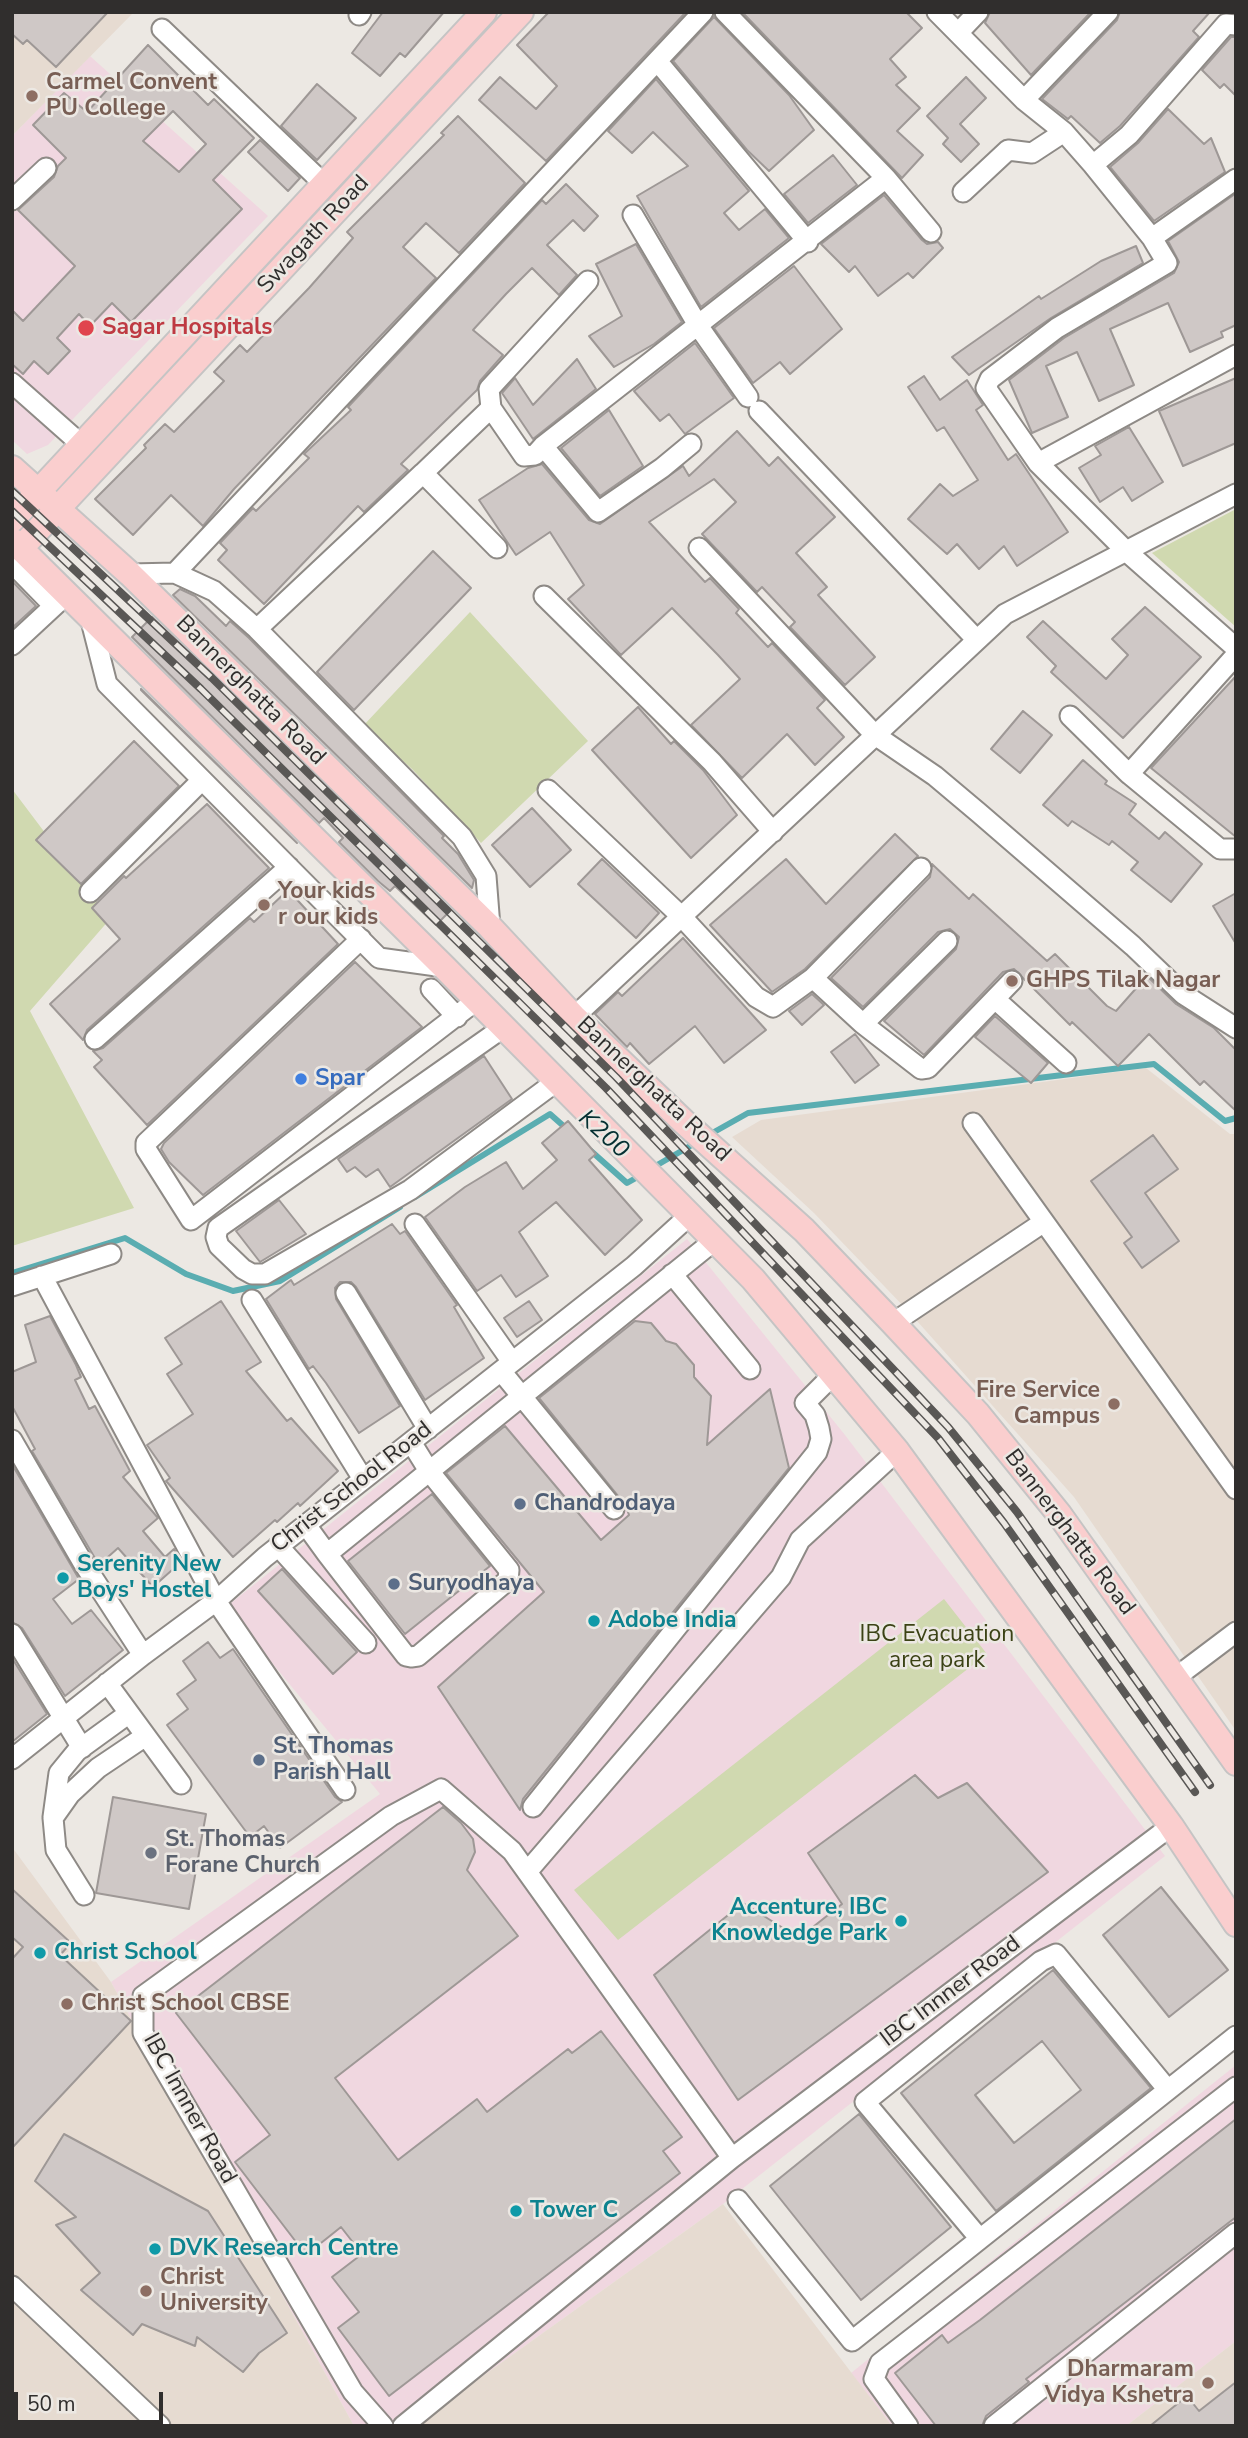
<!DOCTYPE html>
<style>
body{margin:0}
#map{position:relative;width:1248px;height:2438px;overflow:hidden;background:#ece8e3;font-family:"Nunito Sans",sans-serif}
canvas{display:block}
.frame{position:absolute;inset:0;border:14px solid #302e2d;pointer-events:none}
.scale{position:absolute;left:14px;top:2392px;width:149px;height:32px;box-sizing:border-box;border:4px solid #302e2d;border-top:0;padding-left:9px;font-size:21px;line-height:24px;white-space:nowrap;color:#302e2d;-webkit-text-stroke:5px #ece8e3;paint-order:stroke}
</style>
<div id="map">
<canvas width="1248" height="2438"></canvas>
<div class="frame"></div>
<div class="scale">50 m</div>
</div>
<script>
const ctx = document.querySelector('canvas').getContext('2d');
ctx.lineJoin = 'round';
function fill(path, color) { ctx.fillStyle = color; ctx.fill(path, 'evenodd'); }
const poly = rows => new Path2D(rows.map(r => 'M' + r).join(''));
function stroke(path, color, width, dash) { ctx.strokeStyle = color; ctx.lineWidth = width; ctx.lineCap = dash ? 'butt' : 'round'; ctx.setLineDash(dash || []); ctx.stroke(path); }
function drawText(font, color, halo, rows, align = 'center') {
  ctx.font = font + ' "Nunito Sans",sans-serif'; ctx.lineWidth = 5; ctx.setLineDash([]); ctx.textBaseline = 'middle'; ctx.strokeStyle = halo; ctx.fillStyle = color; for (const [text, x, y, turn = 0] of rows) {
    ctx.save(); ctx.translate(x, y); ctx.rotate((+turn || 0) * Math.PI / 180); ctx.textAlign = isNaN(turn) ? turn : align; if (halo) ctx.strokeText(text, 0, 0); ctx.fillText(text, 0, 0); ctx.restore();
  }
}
fill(poly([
 [90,56,268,216,48,445,27,454,12,440,12,136],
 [687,1239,845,1435,1165,1856,723,2204,413,2426,354,2426,111,1982,380,1794,226,1607],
 [1236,2065,1236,2341,1126,2426,892,2426,851,2373]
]), '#f0d7e0');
fill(poly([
 [12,12,134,12,12,136],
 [1146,1068,1230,1134,1236,1134,1236,1731,1074,1497,909,1312,814,1213,732,1137,761,1120],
 [12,1847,111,1982,354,2426,12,2426],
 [723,2204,892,2426,413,2426],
 [1236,2341,1236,2426,1126,2426]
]), '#e6dbd1');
fill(poly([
 [1236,509,1236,627,1152,553],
 [470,612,588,741,481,843,412,769,363,726],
 [12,789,110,919,30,1011,134,1208,12,1246],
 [944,1599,987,1654,618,1940,574,1890]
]), '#d0d9b0');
stroke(poly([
 [707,1136,748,1113,1154,1064,1225,1121,1236,1118],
 [591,1151,627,1183,643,1174],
 [652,1168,697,1142],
 [415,1197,550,1114,568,1130],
 [12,1273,125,1238,186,1274,233,1291,280,1281,400,1207]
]), '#5aadb1', 6);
const building = poly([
 [12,12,108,12,56,67,27,40,23,44,12,34,12,12],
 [383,12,444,12,405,57,400,53,380,76,352,53,383,12],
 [549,12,686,12,546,161,479,100,500,77,536,109,557,86,517,45,549,12],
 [742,12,906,12,922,28,890,59,906,77,896,85,920,108,897,131,923,155,902,178,742,12],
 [990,12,1091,12,1031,75,985,23,990,12],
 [1120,12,1210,12,1193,31,1199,37,1120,126,1100,143,1071,116,1068,119,1042,99,1117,20,1120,12],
 [714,17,789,95,814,130,769,171,747,150,673,61,714,17],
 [1231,37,1236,37,1236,96,1224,84,1220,88,1202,70,1231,37],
 [148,45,208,105,214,99,254,138,213,180,242,209,131,322,112,303,90,326,79,314,57,338,70,351,48,374,34,361,23,374,12,364,12,310,23,321,75,266,18,210,54,177,58,166,66,158,33,125,64,93,87,112,148,45],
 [173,111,206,144,179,172,143,141,173,111],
 [966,77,986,98,960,124,979,144,961,162,943,144,948,138,927,116,966,77],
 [656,79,749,191,724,213,739,230,765,209,789,238,701,307,637,196,688,166,653,132,632,153,608,131,656,79],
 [317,84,356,118,317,160,281,126,317,84],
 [1168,109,1204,144,1211,138,1225,172,1154,221,1110,167,1138,143,1168,109],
 [458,116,525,183,459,253,426,223,403,247,436,278,234,489,203,526,171,495,133,535,95,499,146,448,144,445,165,424,174,432,224,381,214,372,240,345,247,352,309,288,353,238,347,232,444,135,441,133,458,116],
 [260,140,300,178,288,191,248,152,260,140],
 [833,155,857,185,808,223,784,194,833,155],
 [566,184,598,216,584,231,573,220,547,245,577,275,559,295,532,268,506,294,473,330,503,355,480,381,477,390,401,464,408,470,364,512,358,506,264,604,218,560,227,550,220,543,253,508,256,511,309,458,304,454,351,410,348,407,542,200,546,204,566,184],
 [1235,194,1236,325,1221,332,1223,337,1190,352,1168,303,1110,329,1134,385,1099,401,1077,352,1046,366,1068,417,1032,433,1009,380,1064,338,1174,273,1179,262,1168,241,1235,194],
 [884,195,922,240,927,244,938,242,943,248,913,278,908,273,878,296,855,266,849,272,821,244,884,195],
 [636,244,682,322,654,344,614,367,589,336,622,316,596,264,636,244],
 [1136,246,1143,263,1051,318,969,375,952,357,1039,296,1041,299,1101,261,1136,246],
 [794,266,842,329,790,374,780,362,753,383,714,328,794,266],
 [695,343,734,398,685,434,669,414,660,421,634,391,695,343],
 [577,359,596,389,533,439,502,393,515,378,533,405,577,359],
 [924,376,940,400,967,380,983,405,976,410,1008,460,1016,454,1068,532,1017,566,1004,546,979,569,957,544,947,554,908,519,940,484,953,496,978,480,944,427,937,431,908,387,924,376],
 [1236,378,1236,443,1183,466,1159,411,1236,378],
 [609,410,643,466,600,496,561,448,609,410],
 [1129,427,1163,482,1132,501,1123,487,1100,502,1079,468,1101,455,1095,446,1129,427],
 [737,431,769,466,778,457,835,517,796,553,827,587,818,595,875,657,845,685,790,627,795,622,762,587,757,592,702,534,736,502,714,479,649,522,705,582,710,578,739,609,736,613,768,647,772,643,825,700,817,708,844,737,815,765,787,734,742,778,691,725,740,679,718,655,672,608,621,655,568,599,584,585,550,532,516,555,479,500,528,468,542,464,589,520,600,524,683,466,689,476,737,431],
 [433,551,471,588,354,710,317,672,433,551],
 [12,581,36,606,12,628,12,581],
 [180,589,195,596,226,626,230,621,249,638,444,836,442,838,458,854,474,880,472,888,173,595,180,589],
 [1145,607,1201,657,1123,738,1051,672,1056,666,1027,637,1043,621,1106,679,1128,655,1112,639,1145,607],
 [152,617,451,910,436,925,395,886,390,891,378,881,339,842,343,838,324,818,319,823,132,637,152,617],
 [1236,676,1236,837,1151,768,1236,676],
 [141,689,297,843,141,690,141,689],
 [638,707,671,744,674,741,703,770,737,815,691,858,592,750,638,707],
 [1023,711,1052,735,1020,773,991,749,1023,711],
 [134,741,179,786,81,884,36,840,134,741],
 [1083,760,1107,781,1105,784,1136,804,1129,814,1159,839,1165,832,1202,864,1171,902,1131,870,1138,862,1112,841,1109,845,1072,821,1068,826,1043,805,1083,760],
 [207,804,269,868,87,1030,83,1040,50,1004,120,939,92,908,124,876,126,878,207,804],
 [532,808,571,850,530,887,492,845,532,808],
 [895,834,918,856,805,969,772,992,710,925,786,859,826,904,895,834],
 [602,859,659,913,636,938,578,884,602,859],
 [932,864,969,899,973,894,1047,961,1055,954,1107,1006,1116,1011,1147,976,1176,1004,1214,1028,1236,1050,1236,1111,1204,1081,1200,1085,1149,1034,1118,1066,1072,1022,1070,1025,1014,969,1003,972,924,1055,884,1021,956,949,959,937,950,929,938,932,863,1007,831,978,930,877,932,864],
 [288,890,338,944,147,1125,94,1067,102,1060,93,1051,103,1048,250,918,254,922,288,890],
 [1236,893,1236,944,1213,906,1236,893],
 [683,938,766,1030,724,1063,695,1026,649,1064,630,1043,627,1047,595,1014,618,992,622,996,683,938],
 [355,962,422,1027,203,1195,169,1162,161,1149,164,1143,355,962],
 [812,994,824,1005,802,1025,789,1011,812,994],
 [995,1016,1048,1063,1031,1083,975,1037,995,1016],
 [855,1034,879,1065,855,1083,831,1052,855,1034],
 [484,1056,512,1099,390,1187,378,1169,366,1177,355,1167,347,1172,338,1159,484,1056],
 [568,1121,596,1154,589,1160,642,1220,605,1255,556,1202,519,1232,548,1276,516,1297,501,1275,477,1291,425,1217,465,1187,506,1162,523,1189,557,1160,542,1143,568,1121],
 [1153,1135,1178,1169,1145,1193,1179,1241,1142,1268,1124,1243,1132,1237,1091,1181,1153,1135],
 [279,1200,306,1234,260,1262,236,1231,279,1200],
 [392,1224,400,1234,405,1231,457,1305,454,1307,484,1358,425,1400,356,1287,351,1282,340,1282,335,1288,336,1299,400,1406,359,1433,326,1383,313,1366,309,1369,266,1299,291,1280,294,1285,392,1224],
 [221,1301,261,1362,246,1371,287,1421,291,1418,338,1471,300,1506,298,1503,277,1522,275,1520,233,1557,166,1481,170,1478,147,1445,193,1414,167,1374,182,1364,165,1338,221,1301],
 [529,1301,542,1320,517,1337,504,1318,529,1301],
 [50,1316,76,1365,81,1377,75,1380,89,1409,95,1406,130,1471,123,1477,158,1518,143,1531,165,1557,174,1549,181,1562,153,1587,118,1548,99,1565,32,1451,35,1449,12,1406,12,1372,36,1362,25,1325,50,1316],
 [635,1321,651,1323,666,1341,676,1344,694,1365,694,1377,711,1396,707,1445,770,1389,789,1468,523,1799,520,1810,438,1687,544,1592,446,1473,505,1426,601,1540,629,1515,626,1506,539,1398,635,1321],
 [13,1466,79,1579,53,1599,72,1624,91,1610,123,1650,65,1696,22,1628,12,1622,13,1466],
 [432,1494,490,1566,405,1634,348,1561,432,1494],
 [282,1569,357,1652,333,1674,258,1591,282,1569],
 [208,1642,220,1658,233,1649,335,1797,342,1802,280,1848,264,1826,250,1837,167,1725,188,1709,177,1694,196,1680,183,1661,208,1642],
 [12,1658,47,1714,12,1742,12,1658],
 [915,1775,938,1798,967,1783,1048,1872,738,2100,654,1975,743,1903,799,1938,842,1904,808,1853,915,1775],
 [113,1797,206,1814,189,1909,96,1893,113,1797],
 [443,1807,461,1823,473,1839,475,1852,467,1870,518,1936,335,2078,398,2160,477,2099,487,2112,568,2049,572,2053,601,2031,682,2137,663,2151,680,2173,389,2396,338,2328,359,2312,332,2277,362,2254,341,2227,306,2255,235,2162,270,2135,176,2013,443,1807],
 [1161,1887,1228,1970,1169,2017,1103,1935,1161,1887],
 [12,1889,71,1943,60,1955,131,2021,12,2148,12,1959,23,1947,12,1937,12,1889],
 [1053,1970,1151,2088,996,2211,901,2093,1053,1970],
 [1042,2041,1081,2090,1014,2143,975,2095,1042,2041],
 [859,2114,951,2227,861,2300,770,2186,859,2114],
 [1236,2119,1236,2217,1026,2379,1029,2382,986,2416,982,2426,936,2426,895,2373,942,2335,948,2343,980,2320,1236,2119],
 [64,2134,208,2211,287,2333,259,2353,243,2372,197,2337,195,2346,142,2324,133,2335,81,2290,100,2273,56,2225,76,2217,35,2181,64,2134],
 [1236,2382,1236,2426,1150,2426,1187,2396,1199,2411,1236,2382]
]);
fill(building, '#cfc8c6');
stroke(building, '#9e9896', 2);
const minor = poly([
 [725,12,886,178],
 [937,12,1024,100,1064,132,1093,165,1129,135,1226,24,1236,25],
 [359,15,361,12],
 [162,29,324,184],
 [958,33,978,12],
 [658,62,808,242],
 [1024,100,1108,12],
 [1093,165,1152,238,1236,179],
 [963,192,1008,150,1032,153,1064,132],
 [12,200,46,168],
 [633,215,699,327,748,397],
 [1152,238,1167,263,1057,328,990,379,986,388,1038,463,1126,551,1236,648],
 [12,383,82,445],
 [491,408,489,389,588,281],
 [759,411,976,639],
 [543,446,598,512,662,468,691,444],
 [1038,463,1236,355],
 [423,473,491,408,524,456,535,455,543,446,886,178,931,232],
 [699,548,875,735,935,776,979,813,1133,946,1183,994,1236,1028],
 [12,563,54,606],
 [175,573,703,12],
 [130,574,175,573,214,591,257,629,462,837,486,876,490,927],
 [544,596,712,762,773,832],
 [90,617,107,684,379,958,444,967],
 [257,629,423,473,497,548],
 [12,645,67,594],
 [1236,655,1129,774,1220,849,1236,849],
 [1070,716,1129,774],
 [548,790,682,917,756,997,773,1007,813,978,921,868],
 [90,892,202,780],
 [361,939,146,1143,146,1149,191,1220,477,1000],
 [813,978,863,1024,921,1069,928,1068,1012,981],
 [431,989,457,1017],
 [995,999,1066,1063],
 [574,1017,1005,614,1236,494],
 [863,1024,947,941],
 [504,1027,218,1228,216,1237,219,1246,243,1269,252,1274,265,1274,410,1190,557,1081],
 [95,1039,289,867],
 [973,1123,1236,1489],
 [415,1224,512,1362],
 [672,1274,750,1369],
 [42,1276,216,1601,345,1790],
 [12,1286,111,1254],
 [346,1293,428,1429],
 [252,1300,363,1479],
 [893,1323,1044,1222],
 [501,1371,614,1509],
 [12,1440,82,1561,143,1655],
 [306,1525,327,1554,715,1240],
 [278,1546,366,1643],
 [327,1554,406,1656,411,1657,418,1656,508,1580,509,1570,429,1471,411,1442],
 [12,1634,82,1748],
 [1175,1678,1236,1632],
 [107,1683,181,1784],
 [12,1759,143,1655,216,1601,265,1557,634,1266,690,1215],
 [533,1807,817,1452,821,1439,819,1428,815,1415,805,1403,834,1374],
 [53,1817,59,1773,77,1751,128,1714],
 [527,1872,781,1577,800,1540,897,1451],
 [84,1895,56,1850,53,1818,70,1794,98,1768,144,1737],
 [1168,2090,1056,1954,1041,1961,865,2102,980,2239,1168,2090,1236,2036],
 [738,2200,852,2341,980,2239],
 [12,2286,160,2426],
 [383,2426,353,2392,143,2033,143,1996,391,1816,441,1789,512,1851,732,2158],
 [403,2426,732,2158,1171,1826],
 [908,2426,874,2379,880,2363,1236,2087],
 [994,2426,1236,2233]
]);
const major = poly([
 [12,468,130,574,490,927,574,1017,684,1122,804,1230,893,1323,978,1414,1059,1514,1236,1763],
 [12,520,484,12],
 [12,540,444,967,753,1279,897,1451,1171,1826,1236,1924],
 [21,548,521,12]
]);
stroke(minor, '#8e8a86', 23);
stroke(major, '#c5c4c4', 28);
stroke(minor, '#fff', 19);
stroke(major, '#facece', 24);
const rail = poly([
 [12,491,212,678,616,1077,948,1427,1017,1512,1210,1785],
 [12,511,201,689,606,1088,938,1438,1004,1523,1195,1792]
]);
stroke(rail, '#595755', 8);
stroke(rail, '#ece8e3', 5, [16]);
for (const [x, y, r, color] of [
 [32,96,7,"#8d6e63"],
 [86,328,9,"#e0444e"],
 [264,905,7,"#8d6e63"],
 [1012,981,7,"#8d6e63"],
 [301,1079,7,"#3f7fe0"],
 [1114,1404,7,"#8d6e63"],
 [520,1504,7,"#5c6f8a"],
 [63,1578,7,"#0f9aa8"],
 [394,1584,7,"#5c6f8a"],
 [594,1621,7,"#0f9aa8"],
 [259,1760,7,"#5c6f8a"],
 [151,1853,7,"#6b7280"],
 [901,1921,7,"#0f9aa8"],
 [40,1953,7,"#0f9aa8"],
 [67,2004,7,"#8d6e63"],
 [516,2211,7,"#0f9aa8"],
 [155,2249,7,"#0f9aa8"],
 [146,2291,7,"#8d6e63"],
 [1208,2383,7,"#8d6e63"]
]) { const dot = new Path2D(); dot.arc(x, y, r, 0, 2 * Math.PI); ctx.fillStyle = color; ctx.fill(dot); stroke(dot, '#ece8e3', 2.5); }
drawText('bold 23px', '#785e54', '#ece8e3', [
 ["Carmel Convent",46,83],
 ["PU College",46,109],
 ["Your kids",278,892],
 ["r our kids",278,918],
 ["GHPS Tilak Nagar",1026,981],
 ["Fire Service",1100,1391,"right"],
 ["Campus",1100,1417,"right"],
 ["Christ School CBSE",81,2004],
 ["Christ",160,2278],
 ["University",160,2304],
 ["Dharmaram",1194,2370,"right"],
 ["Vidya Kshetra",1194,2396,"right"]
], 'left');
drawText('23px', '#302e2d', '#ece8e3', [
 ["Swagath Road",314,235,-47],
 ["Bannerghatta Road",250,691,45],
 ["Bannerghatta Road",653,1090,43],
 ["Christ School Road",352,1488,-38],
 ["Bannerghatta Road",1069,1533,53],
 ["IBC Innner Road",951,1992,-37],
 ["IBC Innner Road",189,2109,61]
]);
drawText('bold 23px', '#be3a42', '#ece8e3', [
 ["Sagar Hospitals",102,328]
], 'left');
drawText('bold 23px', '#366cbe', '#ece8e3', [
 ["Spar",315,1079]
], 'left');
drawText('bold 23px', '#4e5e75', '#ece8e3', [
 ["Chandrodaya",534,1504],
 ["Suryodhaya",408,1584],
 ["St. Thomas",273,1747],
 ["Parish Hall",273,1773]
], 'left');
drawText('bold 23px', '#0d838f', '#ece8e3', [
 ["Serenity New",77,1565],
 ["Boys' Hostel",77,1591],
 ["Adobe India",608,1621],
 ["Accenture, IBC",887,1908,"right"],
 ["Knowledge Park",887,1934,"right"],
 ["Christ School",54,1953],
 ["Tower C",530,2211],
 ["DVK Research Centre",169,2249]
], 'left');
drawText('23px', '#3b4215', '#ece8e3', [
 ["IBC Evacuation",937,1635],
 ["area park",937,1661]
]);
drawText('bold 23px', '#5b616d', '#ece8e3', [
 ["St. Thomas",165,1840],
 ["Forane Church",165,1866]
], 'left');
drawText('italic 24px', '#053032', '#ece8e3', [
 ["K200",603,1135,42]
]);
</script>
